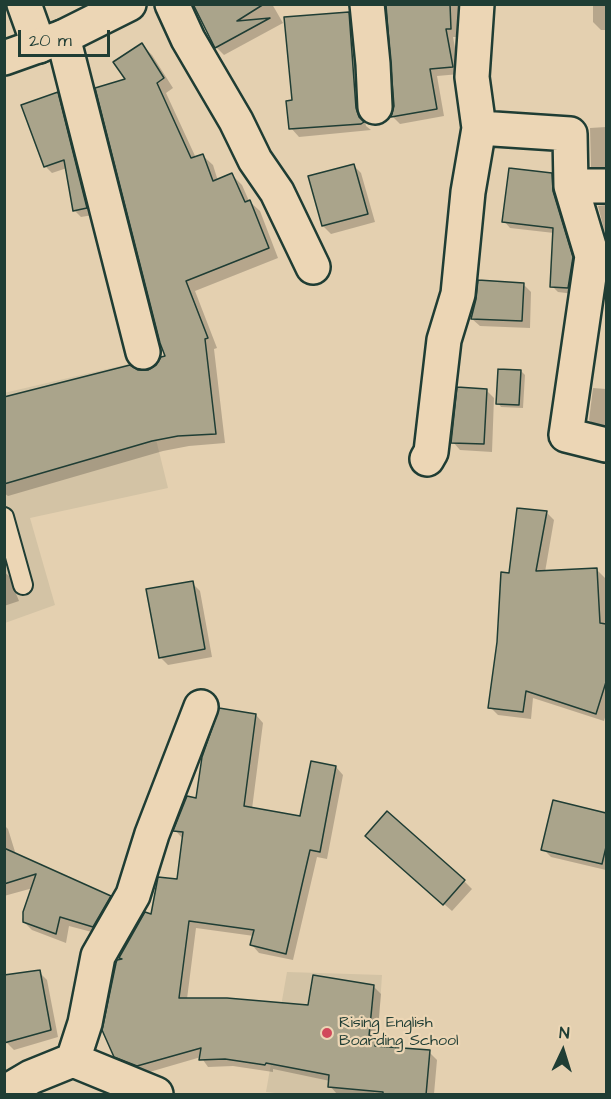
<!DOCTYPE html>
<style>
body{margin:0}
#map{position:relative;width:611px;height:1099px;overflow:hidden;background:#e4d0b0;font-family:"Architects Daughter",sans-serif}
canvas{display:block}
.frame{position:absolute;inset:0;border:6px solid #1f3d34;pointer-events:none}
.north{position:absolute;left:533px;top:1021px;width:60px;height:60px;-webkit-text-stroke:4px #ecd6b5;paint-order:stroke;rotate:4deg;font-size:16px;font-weight:700;line-height:24px;text-align:center;color:#1f3d34}
.north::after{content:'';display:block;margin:auto;width:21px;height:27px;background:#1f3d34;clip-path:polygon(50% 0,100% 100%,50% 72%,0 100%)}
.scale{position:absolute;left:18px;top:30px;width:92px;height:27px;box-sizing:border-box;border:3px solid #1f3d34;border-top:0;padding-left:8px;font-size:18px;line-height:21px;white-space:nowrap;color:#1f3d34;-webkit-text-stroke:4px #ecd6b5;paint-order:stroke}
</style>
<div id="map">
<canvas width="611" height="1099"></canvas>
<div class="frame"></div>
<div class="north">N</div>
<div class="scale">20 m</div>
</div>
<script>
const ctx = document.querySelector('canvas').getContext('2d');
ctx.lineJoin = 'round';
function fill(path, color) { ctx.fillStyle = color; ctx.fill(path, 'evenodd'); }
const poly = rows => new Path2D(rows.map(r => 'M' + r).join(''));
function stroke(path, color, width, dash) { ctx.strokeStyle = color; ctx.lineWidth = width; ctx.lineCap = dash ? 'butt' : 'round'; ctx.setLineDash(dash || []); ctx.stroke(path); }
function drawText(font, color, halo, rows, align = 'center') {
  ctx.font = font + ' "Architects Daughter",sans-serif'; ctx.lineWidth = 4.5; ctx.setLineDash([]); ctx.textBaseline = 'middle'; ctx.strokeStyle = halo; ctx.fillStyle = color; for (const [text, x, y, turn = 0] of rows) {
    ctx.save(); ctx.translate(x, y); ctx.rotate((+turn || 0) * Math.PI / 180); ctx.textAlign = isNaN(turn) ? turn : align; if (halo) ctx.strokeText(text, 0, 0); ctx.fillText(text, 0, 0); ctx.restore();
  }
}
fill(poly([
 [137,362,168,488,30,518,55,605,5,623,4,393],
 [287,972,382,975,374,1094,284,1094,266,1092]
]), '#d3c3a5');
fill(poly([
 [195,4,272,4,283,23,224,55,216,47],
 [387,4,458,4,459,37,453,37,460,74,437,76,444,116,400,124,392,116,395,106],
 [593,4,606,4,606,30,601,30,593,22],
 [348,14,356,22,364,117,366,126,371,130,299,137,291,128,294,101],
 [142,45,152,55,173,88,166,93,196,158,202,155,213,165,218,181,232,175,242,185,249,201,260,211,278,258,195,291,217,348,214,349,225,443,189,446,163,451,8,496,4,493,4,399,138,372,149,371,167,357,127,80],
 [57,94,64,101,93,215,81,217,74,210,67,168,52,173,45,166],
 [606,127,606,175,599,174,591,167,590,128],
 [353,165,361,173,375,222,331,234,323,226],
 [551,175,558,181,579,265,574,294,558,292,552,286,554,233,510,228,504,221],
 [606,205,606,237,598,206],
 [523,284,531,292,530,328,480,326,472,319],
 [521,371,525,375,523,408,501,407,498,403],
 [593,388,606,389,606,432,597,428,589,420],
 [486,390,494,398,492,452,460,450,453,442],
 [546,512,554,520,545,572,597,570,605,578,606,714,604,721,533,698,531,719,498,715,490,707,511,574],
 [4,572,9,576,19,601,4,606],
 [192,583,200,591,212,657,168,665,160,657],
 [256,715,263,723,252,809,301,817,336,767,343,775,327,859,317,857,293,960,259,953,252,945,254,936,196,928,187,999,309,1006,373,986,381,994,377,1040,382,1046,382,1048,429,1052,437,1060,434,1094,337,1094,330,1086,330,1081,273,1069,273,1072,233,1066,208,1067,201,1057,146,1073,124,1064,116,1056,123,961,120,958,178,881,183,839,175,830],
 [554,801,606,814,606,870,551,857,543,849],
 [4,825,8,829,16,855,110,897,120,907,103,935,69,926,66,943,32,930,22,920,33,888,4,896],
 [375,843,464,881,472,889,452,911],
 [39,972,47,980,58,1037,14,1050,6,1042,4,1015]
]), '#0003');
const building = poly([
 [193,4,264,4,237,21,270,18,215,48,193,4],
 [450,4,451,29,446,29,453,67,430,69,437,109,391,117,394,106,386,5,450,4],
 [349,12,356,108,359,117,364,122,361,124,289,129,286,101,292,100,284,17,349,12],
 [142,43,164,78,157,83,191,158,203,154,213,181,232,173,245,202,250,200,269,248,186,281,208,338,205,339,216,434,178,436,152,441,4,484,4,397,130,365,138,370,148,370,156,365,161,357,165,356,160,343,95,88,125,79,113,62,142,43],
 [58,92,87,208,73,211,64,160,44,167,21,105,58,92],
 [354,164,368,214,322,226,308,176,354,164],
 [509,168,552,173,553,191,573,257,568,288,550,287,553,228,502,222,509,168],
 [478,280,524,283,522,321,471,319,476,299,478,280],
 [498,369,521,370,519,405,496,404,498,369],
 [457,387,487,389,484,444,451,443,457,387],
 [517,508,547,511,536,571,597,568,600,623,606,624,606,682,596,714,526,691,523,712,488,708,497,642,501,572,509,573,517,508],
 [193,581,205,649,159,658,146,589,193,581],
 [219,708,256,714,244,806,300,816,311,761,336,766,320,852,310,850,286,954,250,945,254,930,189,921,179,998,227,998,308,1005,313,975,374,985,369,1036,375,1036,375,1046,430,1050,426,1095,383,1095,383,1092,328,1087,329,1075,266,1063,265,1065,225,1059,199,1060,201,1048,137,1066,114,1057,102,1030,116,963,117,960,122,959,119,958,145,912,151,914,158,877,177,879,183,832,173,831,187,796,196,798,202,757,219,708],
 [553,800,606,813,606,847,602,864,541,850,553,800],
 [387,811,465,880,443,905,365,836,387,811],
 [4,848,111,896,93,927,60,917,56,934,23,922,23,912,36,874,4,884,4,848],
 [40,970,51,1030,4,1043,4,975,40,970]
]);
fill(building, '#aaa48b');
stroke(building, '#1f3d34', 1.5);
const service = poly([
 [4,517,23,585]
]);
const minor = poly([
 [24,4,39,46],
 [172,4,188,39,236,121,255,160,277,192,313,267],
 [367,4,373,64,375,107],
 [63,37,143,352],
 [479,128,570,134,571,186,606,186],
 [571,186,592,256,566,435,606,445],
 [427,459,431,452,444,340,458,294,468,192,479,128,472,77,477,4],
 [73,1060,156,1094],
 [4,1093,31,1077,73,1060,85,1023,98,956,133,895,152,834,201,707]
]);
const secondary = poly([
 [4,58,63,37,129,4]
]);
stroke(service, '#1f3d34', 22);
stroke(minor, '#1f3d34', 38);
stroke(secondary, '#1f3d34', 38);
stroke(service, '#ecd6b5', 18);
stroke(minor, '#ecd6b5', 33);
stroke(secondary, '#ecd6b5', 33);
for (const [x, y, r, color] of [
 [327,1033,6,"#d1495b"]
]) { const dot = new Path2D(); dot.arc(x, y, r, 0, 2 * Math.PI); ctx.fillStyle = color; ctx.fill(dot); stroke(dot, '#ecd6b5', 2); }
drawText('16px', '#1f3d34', '#ecd6b5', [
 ["Rising English",339,1024],
 ["Boarding School",339,1042]
], 'left');
</script>
